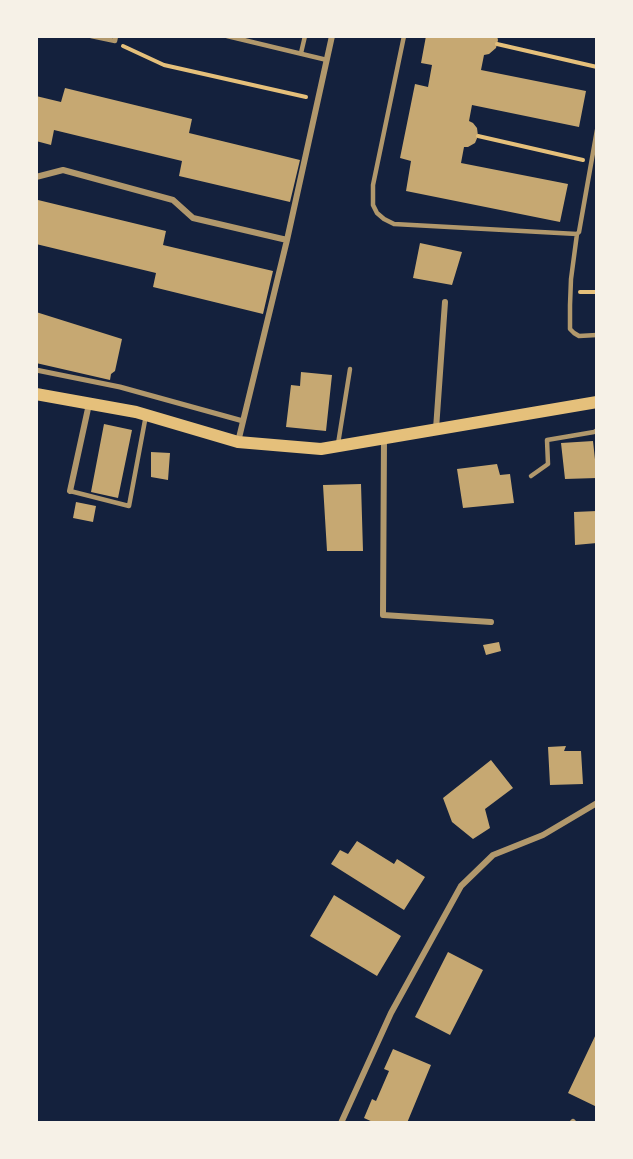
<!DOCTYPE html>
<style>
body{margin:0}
#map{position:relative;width:633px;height:1159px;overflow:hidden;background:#14213d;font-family:Inter,sans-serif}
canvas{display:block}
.frame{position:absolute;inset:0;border:38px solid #f6f1e7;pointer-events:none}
</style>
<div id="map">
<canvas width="633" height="1159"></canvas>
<div class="frame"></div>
</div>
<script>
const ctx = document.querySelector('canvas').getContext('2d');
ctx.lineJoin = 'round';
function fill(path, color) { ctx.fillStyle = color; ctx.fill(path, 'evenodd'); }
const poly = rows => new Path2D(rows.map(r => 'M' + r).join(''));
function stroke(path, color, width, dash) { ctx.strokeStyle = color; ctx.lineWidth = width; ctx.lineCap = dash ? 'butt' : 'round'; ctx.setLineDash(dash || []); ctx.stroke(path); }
fill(poly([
 [426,36,497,36,498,40,496,48,489,54,484,55,481,70,586,91,579,127,472,105,469,121,473,123,477,128,478,136,475,143,468,147,464,147,461,163,568,184,560,222,406,191,411,161,400,158,415,84,428,87,432,65,421,63],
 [65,88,192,119,189,133,300,160,290,202,179,176,182,161,54,130,51,145,36,141,36,96,61,102],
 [38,200,166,231,163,245,273,271,263,314,153,287,156,273,36,244,36,209],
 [420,243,462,252,452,285,413,278],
 [36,312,122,339,115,371,111,374,110,380,36,363],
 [301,372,332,375,326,431,286,427,291,385,300,386],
 [104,424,132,430,118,498,91,492],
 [593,441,597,478,565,479,561,443],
 [151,452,170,453,168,480,151,477],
 [497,464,500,475,510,474,514,503,463,508,457,469],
 [361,484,363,551,327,551,323,485],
 [76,502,96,506,93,522,73,518],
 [597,511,597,543,575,545,574,512],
 [499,642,501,651,486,655,483,645],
 [566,746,564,751,581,751,583,784,550,785,548,747],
 [491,760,513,788,485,809,490,828,473,839,452,822,443,798],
 [357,841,394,864,397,859,425,877,404,910,331,864,340,850,348,854],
 [334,895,401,936,377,976,310,936],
 [448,952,483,970,450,1035,415,1017],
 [597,1032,597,1107,568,1093],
 [393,1049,431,1065,407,1123,375,1123,364,1118,372,1099,376,1101,389,1071,384,1069]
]), '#c6a872');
stroke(poly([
 [497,44,597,67],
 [123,46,164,65,306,97],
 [478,136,583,160],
 [580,292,597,292]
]), '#e5c07b', 4);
stroke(poly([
 [91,36,115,41,116,36],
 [227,36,327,60],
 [404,36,373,185,373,205,377,213,384,219,394,224,577,234,579,232,597,130],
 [301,53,305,36],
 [577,234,571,279,570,305,570,329,574,333,579,336,597,335],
 [338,444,350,369],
 [531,476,548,464,547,440,594,432,597,430],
 [70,491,129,506,146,415]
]), '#b1986c', 4.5);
stroke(poly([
 [36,370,120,387,243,421]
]), '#b1986c', 5);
stroke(poly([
 [36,177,63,170,173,200,193,218,287,240],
 [436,429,445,302],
 [384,438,383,615,491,622],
 [238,442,287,240,332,36],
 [70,491,89,404],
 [341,1123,391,1013,461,886,493,855,543,835,597,803],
 [572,1123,573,1122]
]), '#b1986c', 6);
stroke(poly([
 [36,394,136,412,238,442,321,449,597,402]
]), '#e5c07b', 12);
</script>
